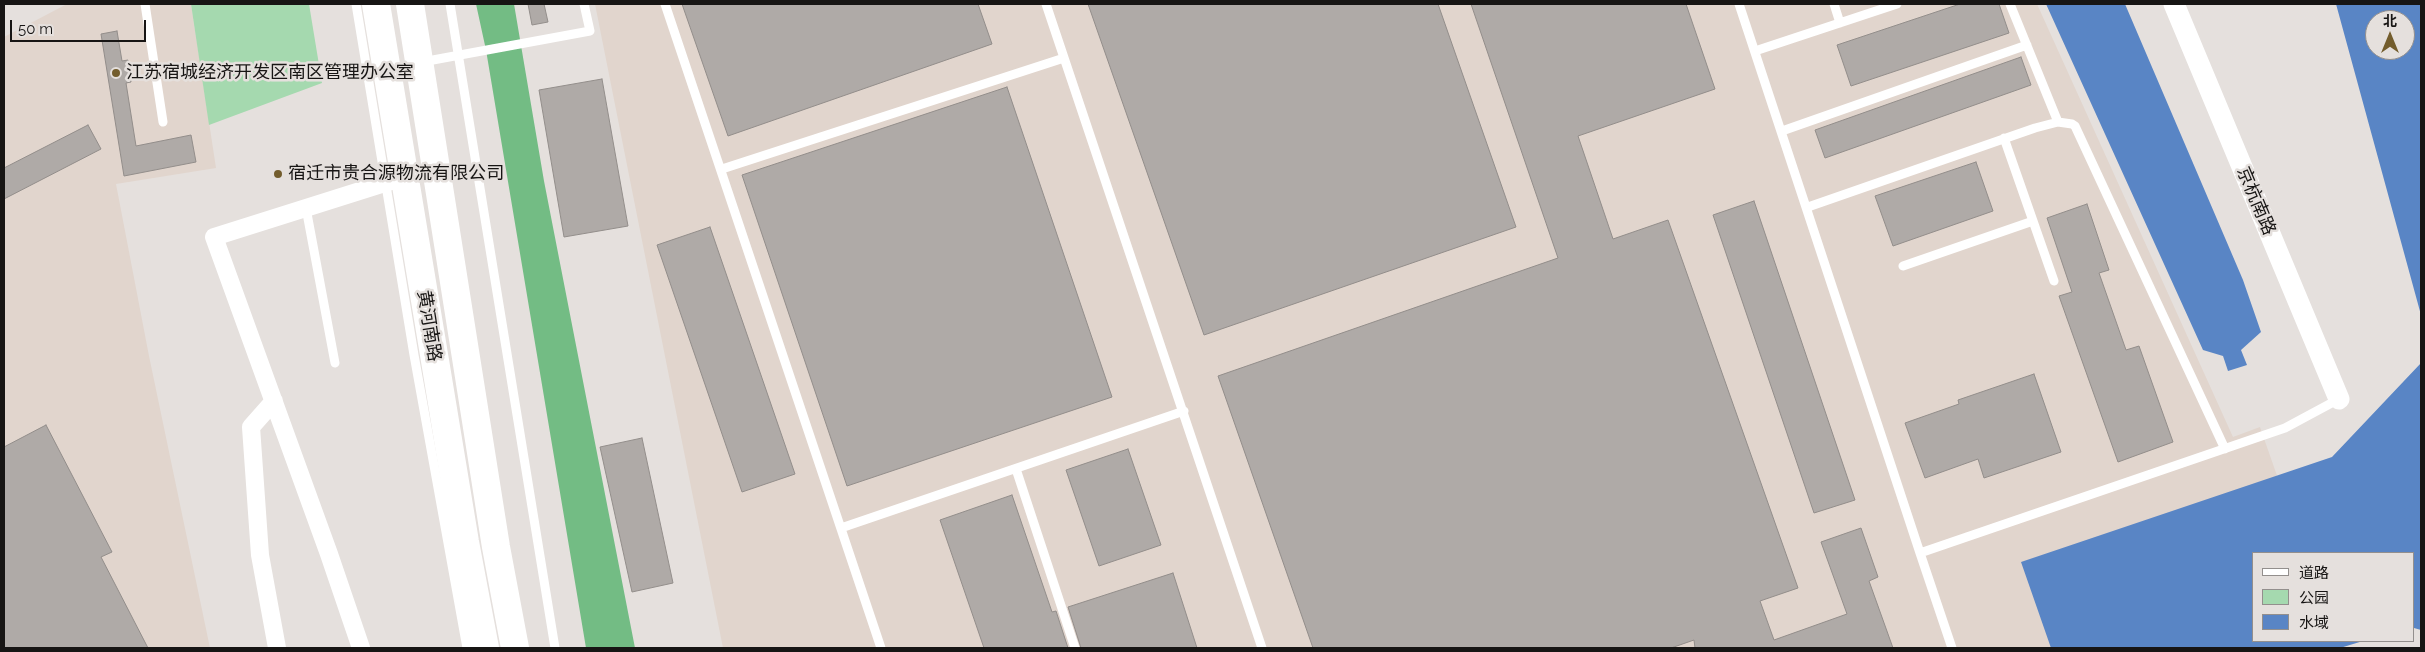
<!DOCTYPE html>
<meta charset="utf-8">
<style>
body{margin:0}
#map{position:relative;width:2425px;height:652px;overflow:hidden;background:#e5e0dd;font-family:Raleway,"Noto Sans SC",sans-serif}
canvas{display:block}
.frame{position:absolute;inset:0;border:5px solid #171514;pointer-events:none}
.legend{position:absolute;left:2252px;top:552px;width:162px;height:90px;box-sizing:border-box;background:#e5e0dd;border:1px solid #938f8d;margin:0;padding:6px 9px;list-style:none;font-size:15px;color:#171514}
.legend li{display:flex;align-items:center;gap:10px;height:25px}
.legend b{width:25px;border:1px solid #938f8d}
.north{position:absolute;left:2365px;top:10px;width:50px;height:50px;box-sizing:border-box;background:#e5e0dd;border:1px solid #938f8d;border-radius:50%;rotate:0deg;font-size:14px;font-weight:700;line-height:20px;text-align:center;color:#171514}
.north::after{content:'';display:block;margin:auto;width:18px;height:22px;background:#735d2d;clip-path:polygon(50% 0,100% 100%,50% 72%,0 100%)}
.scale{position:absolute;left:10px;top:20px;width:136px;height:22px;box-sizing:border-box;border:2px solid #171514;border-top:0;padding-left:6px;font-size:15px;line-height:18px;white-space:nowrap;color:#171514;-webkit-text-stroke:4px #e5e0dd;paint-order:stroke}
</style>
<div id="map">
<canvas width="2425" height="652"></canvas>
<div class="frame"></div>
<ul class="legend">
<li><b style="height:6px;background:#fff"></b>道路</li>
<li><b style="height:14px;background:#a5d9af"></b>公园</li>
<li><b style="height:14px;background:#5985c5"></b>水域</li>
</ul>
<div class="north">北</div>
<div class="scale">50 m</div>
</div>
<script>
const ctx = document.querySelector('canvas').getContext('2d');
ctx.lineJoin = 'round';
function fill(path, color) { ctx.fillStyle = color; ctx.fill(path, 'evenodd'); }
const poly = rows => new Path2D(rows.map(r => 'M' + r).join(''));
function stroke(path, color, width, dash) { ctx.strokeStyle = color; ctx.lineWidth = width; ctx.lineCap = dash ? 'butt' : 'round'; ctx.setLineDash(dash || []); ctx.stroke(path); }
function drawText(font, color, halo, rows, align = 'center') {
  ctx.font = font + ' Raleway,"Noto Sans SC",sans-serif'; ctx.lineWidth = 5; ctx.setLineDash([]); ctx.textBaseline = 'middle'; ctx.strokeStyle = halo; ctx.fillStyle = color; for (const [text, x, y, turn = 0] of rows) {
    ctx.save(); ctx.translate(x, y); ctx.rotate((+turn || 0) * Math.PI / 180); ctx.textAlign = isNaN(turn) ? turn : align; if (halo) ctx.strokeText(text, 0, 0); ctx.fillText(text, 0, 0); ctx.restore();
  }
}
fill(poly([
 [67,4,191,4,216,168,116,184,149,356,210,648,4,648,4,37],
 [595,4,2037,4,2233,437,2260,427,2304,553,2254,553,2254,641,2337,648,723,648]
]), '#e1d5cd');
fill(poly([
 [191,4,309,4,322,83,209,125]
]), '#a5d9af');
fill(poly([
 [476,4,514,4,544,181,635,648,586,648,486,50]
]), '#73bc84');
fill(poly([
 [2046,4,2125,4,2243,280,2261,332,2241,350,2247,365,2228,371,2223,356,2203,350],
 [2336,4,2421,4,2421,315],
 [2375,20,2405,20,2405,50,2375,50],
 [2421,363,2421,630,2414,628,2414,553,2254,553,2254,641,2363,641,2340,648,2051,648,2021,562,2332,457]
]), '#5985c5');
const building = poly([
 [528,4,544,4,548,22,532,25,528,4],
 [682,4,978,4,992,44,728,136,682,4],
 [1088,4,1438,4,1516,227,1204,335,1088,4],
 [1471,4,1686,4,1715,89,1578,136,1613,239,1668,220,1798,588,1760,601,1774,640,1847,614,1821,542,1861,528,1878,577,1869,581,1893,648,1695,648,1694,640,1671,648,1313,648,1218,376,1558,258,1471,4],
 [1960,4,1999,4,2009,33,1851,86,1837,45,1960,4],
 [117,31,122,61,128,60,131,82,126,83,136,146,191,135,196,162,124,176,101,34,117,31],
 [2021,57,2031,85,1825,158,1815,130,2021,57],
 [602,79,628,226,564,237,539,90,602,79],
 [1007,87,1112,397,847,486,742,175,1007,87],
 [88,125,101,149,4,199,4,168,88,125],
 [1976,162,1993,211,1893,246,1875,196,1976,162],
 [1754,201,1855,500,1814,513,1713,215,1754,201],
 [2087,204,2109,270,2099,273,2126,350,2139,346,2173,442,2118,462,2059,296,2072,292,2047,218,2087,204],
 [710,227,795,474,742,492,657,245,710,227],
 [2034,374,2061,452,1984,478,1978,459,1925,478,1905,423,1959,404,1958,400,2034,374],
 [46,425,112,552,101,557,148,648,4,648,4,447,46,425],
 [642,438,673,583,632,592,600,447,642,438],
 [1128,449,1161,545,1099,566,1066,470,1128,449],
 [1012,495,1052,612,1056,611,1068,648,984,648,940,520,1012,495],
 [1173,573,1197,648,1081,648,1068,607,1173,573]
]);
fill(building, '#afaaa7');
stroke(building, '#938e8b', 1);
stroke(poly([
 [145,4,163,122],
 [356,4,414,355,467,648],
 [450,4,555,648],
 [665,4,881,648],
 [1046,4,1262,648],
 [1739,4,1920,553],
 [1834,4,1840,23],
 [2010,4,2058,122],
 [1755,51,1897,4],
 [422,62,590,31,584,4],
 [1782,131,2027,45],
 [2004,138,2054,281],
 [722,169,1064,58],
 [1808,207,2035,128,2058,122,2072,124,2075,126,2225,449],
 [306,208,335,363],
 [1903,266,2033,221],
 [1016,469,1075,648],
 [841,528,1184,411],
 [1952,648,1920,553,2285,428,2339,399]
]), '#fff', 9);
stroke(poly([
 [274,401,251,427,260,555,277,648],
 [361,648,329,554,214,237,404,177]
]), '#fff', 18);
stroke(poly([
 [2174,4,2339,399]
]), '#fff', 21);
stroke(poly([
 [376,4,465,542,485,648],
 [410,4,496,547,515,648]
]), '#fff', 28);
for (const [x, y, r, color] of [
 [116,73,5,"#735d2d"],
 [278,174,5,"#735d2d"]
]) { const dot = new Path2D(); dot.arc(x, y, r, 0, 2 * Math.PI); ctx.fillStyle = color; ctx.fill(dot); stroke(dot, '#e5e0dd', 2); }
drawText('18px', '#171514', '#e5e0dd', [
 ["江苏宿城经济开发区南区管理办公室",126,73],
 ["宿迁市贵合源物流有限公司",288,174]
], 'left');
drawText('18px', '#171514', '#e5e0dd', [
 ["京杭南路",2256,201,67],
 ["黄河南路",429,326,81]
]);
</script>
